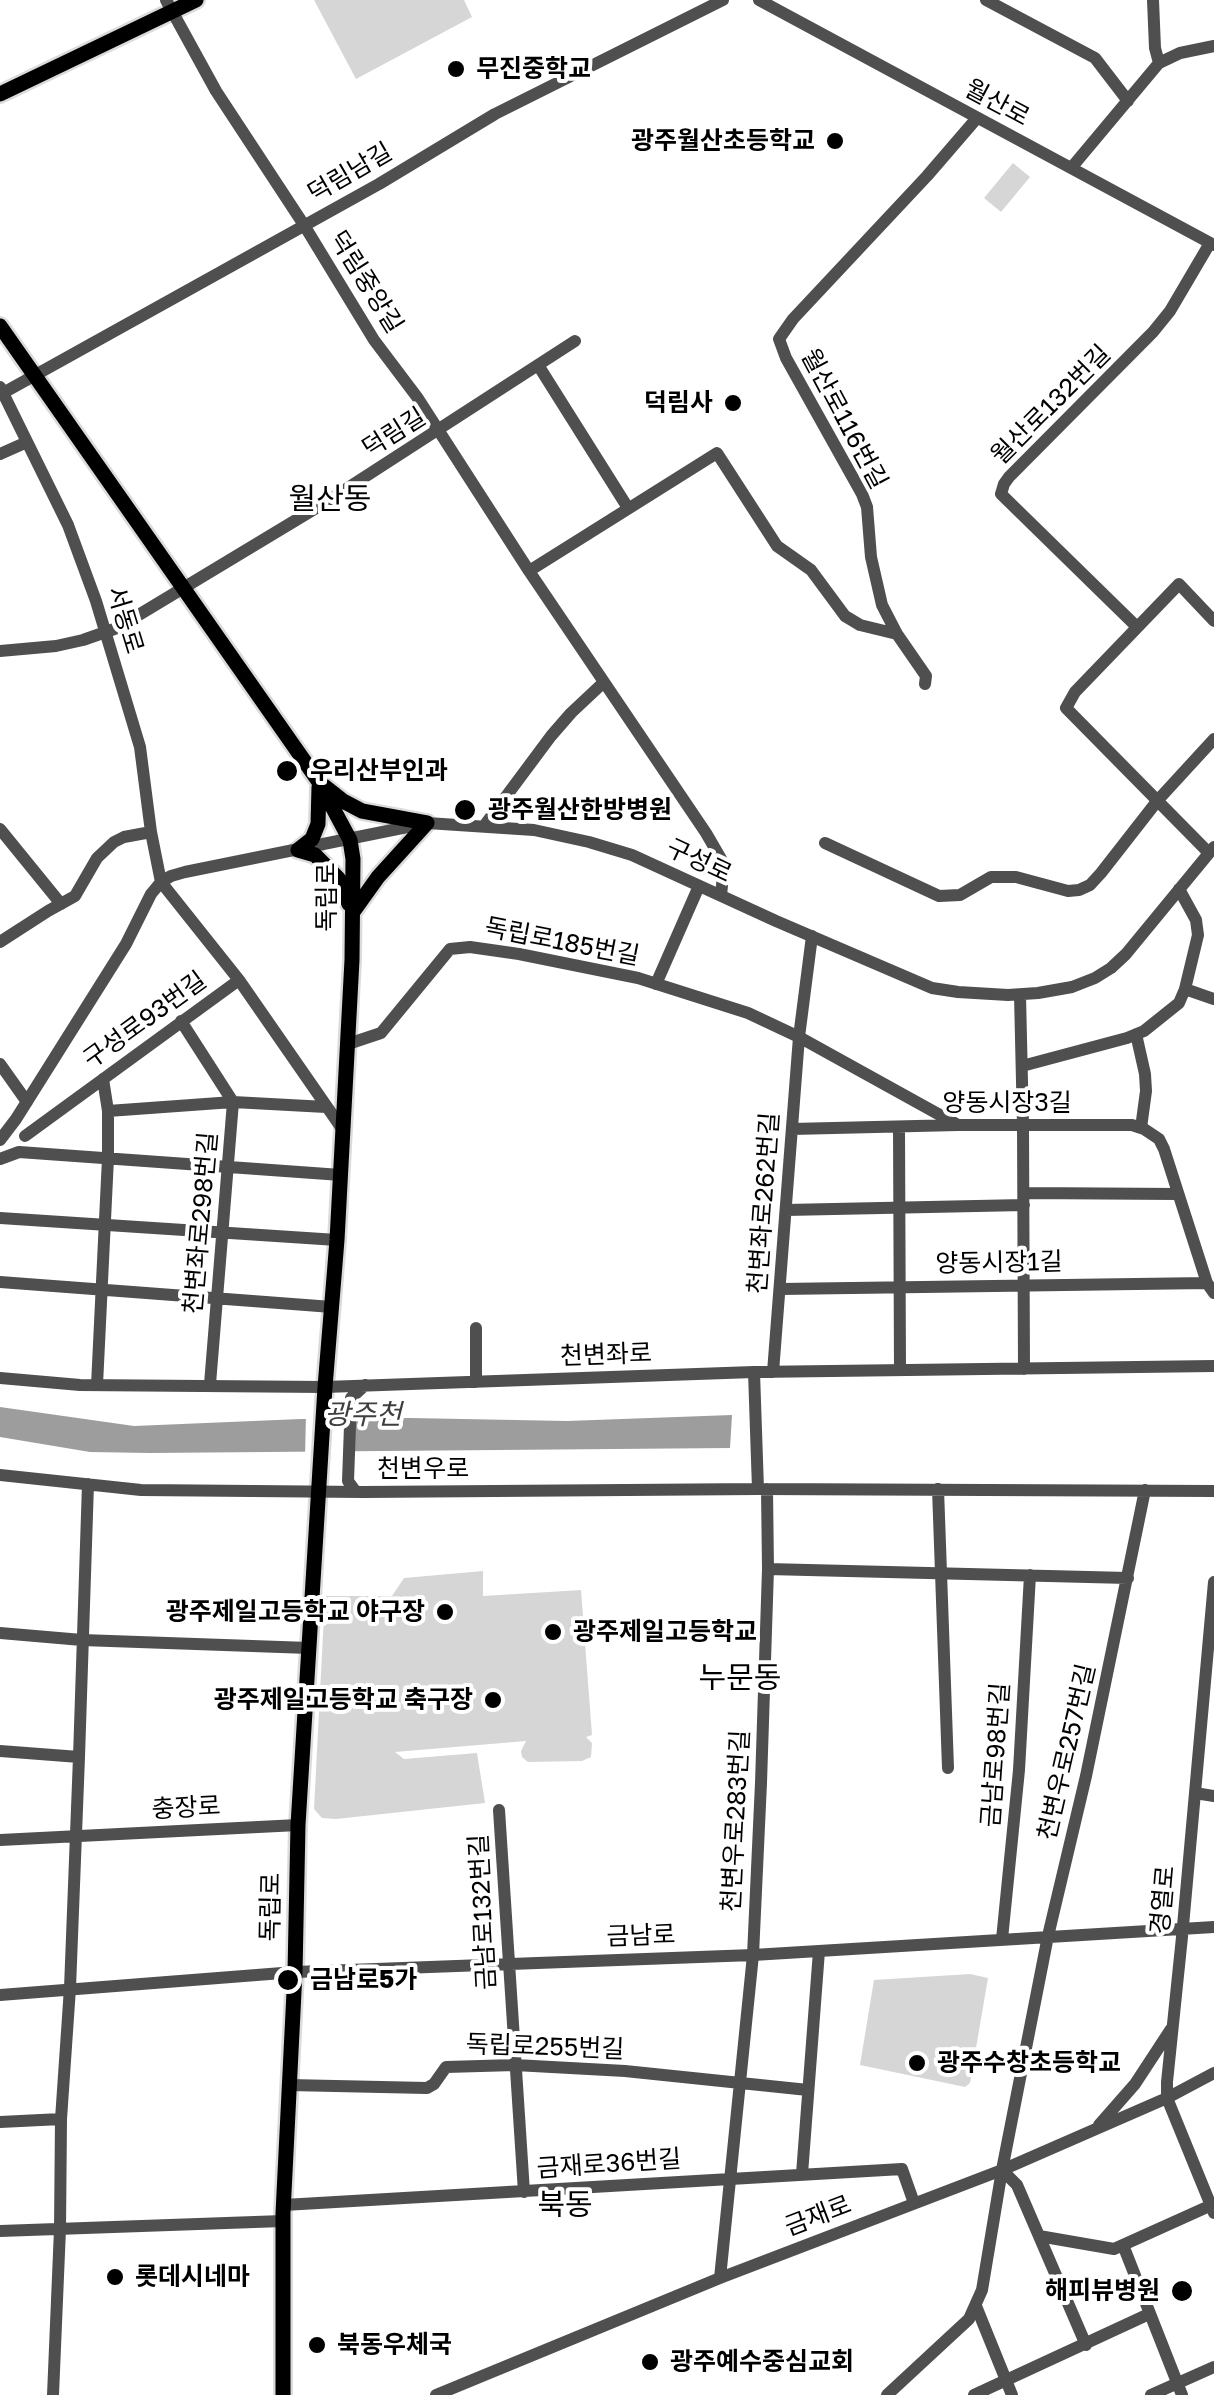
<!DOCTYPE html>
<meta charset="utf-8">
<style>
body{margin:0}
canvas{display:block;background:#fff}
</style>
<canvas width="1214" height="2395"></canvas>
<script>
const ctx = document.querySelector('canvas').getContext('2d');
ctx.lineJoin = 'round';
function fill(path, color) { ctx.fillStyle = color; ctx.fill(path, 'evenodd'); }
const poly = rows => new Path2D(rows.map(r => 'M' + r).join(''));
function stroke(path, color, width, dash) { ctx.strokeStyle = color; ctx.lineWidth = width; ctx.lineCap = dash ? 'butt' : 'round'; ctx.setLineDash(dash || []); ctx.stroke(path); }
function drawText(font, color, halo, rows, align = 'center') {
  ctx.font = font + ' "Golos Text","Noto Sans KR",sans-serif'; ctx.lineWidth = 8; ctx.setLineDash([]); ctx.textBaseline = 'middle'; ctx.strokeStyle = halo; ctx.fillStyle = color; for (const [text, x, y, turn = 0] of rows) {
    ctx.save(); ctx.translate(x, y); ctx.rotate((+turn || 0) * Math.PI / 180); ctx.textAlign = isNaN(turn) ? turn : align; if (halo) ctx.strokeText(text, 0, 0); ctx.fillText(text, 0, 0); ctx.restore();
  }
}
fill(poly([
 [314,0,464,0,472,17,356,79],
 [1013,163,1030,177,1001,212,984,198],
 [483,1571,483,1596,581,1590,592,1735,586,1737,592,1743,591,1757,582,1761,528,1762,522,1757,521,1751,526,1741,395,1752,404,1759,477,1753,485,1803,336,1819,322,1818,314,1809,325,1596,392,1596,404,1578],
 [970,1974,988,1978,970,2083,965,2087,860,2065,874,1980]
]), '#d6d6d6');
fill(poly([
 [0,1407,134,1426,301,1419,410,1418,567,1421,732,1415,730,1448,150,1453,90,1452,0,1437]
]), '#9d9d9d');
fill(poly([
 [306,1414,352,1414,351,1456,305,1457]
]), '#fff');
const major = poly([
 [0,94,196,0],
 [0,326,319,782,350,840,353,859,352,960,337,1240,325,1387,298,1825,295,1972,283,2213,283,2395],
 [324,786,343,801,362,811,427,823],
 [298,850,315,855,338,878,349,904],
 [298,850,312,839,318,824,319,787],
 [353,912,378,877,427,823]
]);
stroke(major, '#dbdbdb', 20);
stroke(poly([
 [166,0,216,91,304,225,374,340,417,397,529,571],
 [759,0,1214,245],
 [986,0,1095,58,1128,101],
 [1153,0,1155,48,1159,63],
 [1072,167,1159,63,1180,53,1214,46],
 [538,365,628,508],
 [0,387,68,525,96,601,140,747,151,832,161,882,239,980,343,1130],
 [3,393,379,184,495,114,723,0],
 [0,454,27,442],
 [1137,627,1001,494,1004,484,1009,477,1153,332,1170,311,1210,243],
 [0,651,56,646,83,640,117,628,326,502,575,341],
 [925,684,926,676,897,634,882,605,871,557,867,507,862,494,786,358,779,339,793,319,927,176,977,118],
 [484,826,551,736,571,713,604,682],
 [0,829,61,904],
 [825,843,939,896,960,895,991,877,1016,877,1068,891,1079,890,1090,885,1101,873,1158,800,1214,739],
 [1209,853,1066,708,1075,692,1179,584,1214,621],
 [721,896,724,864,706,833,529,571,717,453,777,546,811,570,845,616,860,625,897,634],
 [0,942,48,911,75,896,97,858,114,842,124,837,151,832],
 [656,984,699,886],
 [1185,989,1214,999],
 [1020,995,1023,1125,1024,1369],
 [181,1021,233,1102,210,1384],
 [1136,1034,1145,1074,1146,1091,1141,1128],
 [348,1044,381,1033,450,949,470,947,519,954,638,978,748,1013,799,1037,958,1125],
 [0,1064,27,1102],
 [1022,1066,1127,1038,1144,1031,1179,1003,1185,989,1198,935,1196,920,1179,889],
 [108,1111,233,1102,326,1107],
 [899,1128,900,1370],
 [792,1129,958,1125,1132,1125,1144,1129,1159,1139,1164,1149,1207,1283,1214,1293],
 [25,1136,239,980],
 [0,1140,16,1119,126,944,151,894,161,882,171,876,185,872,427,823,534,830,589,842,632,855,776,921,932,988,958,992,1008,995,1038,993,1072,987,1095,978,1111,968,1126,954,1214,847],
 [0,1159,19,1152,341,1175],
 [1024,1193,1178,1194],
 [786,1210,1024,1205],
 [0,1218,337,1240],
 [0,1282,332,1307],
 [780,1289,1207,1283],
 [476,1328,476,1382],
 [754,1372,758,1489],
 [773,1372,799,1037,812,936],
 [0,1378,80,1385,325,1387,754,1372,1214,1366],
 [97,1385,108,1158,108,1111,103,1079],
 [0,1475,141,1490,363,1492,758,1489,1214,1491],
 [938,1489,948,1768],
 [356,1492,348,1481,351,1398,365,1385],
 [768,1569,1128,1578],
 [1214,1582,1182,1937,1167,2082,1167,2098,1214,2213],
 [0,1633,82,1640,309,1648],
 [0,1751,79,1757],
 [1195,1793,1214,1796],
 [499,1810,524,2192],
 [0,1840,298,1825],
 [1002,1939,1019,1770,1030,1575],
 [0,1995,295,1972,753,1955,1214,1927],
 [289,2085,427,2088,434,2084,446,2067,515,2065,625,2071,808,2090],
 [0,2122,61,2119],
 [1099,2125,1135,2084,1171,2029],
 [1002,2170,1017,2185,1086,2345],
 [802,2174,819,1951],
 [284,2205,902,2169,914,2203],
 [0,2231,283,2221],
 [1039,2236,1114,2249,1214,2204],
 [1123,2245,1182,2395],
 [720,2278,753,1955,761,1783,768,1569,767,1489],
 [976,2306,1012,2395],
 [53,2395,60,2229,61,2119,70,1988,79,1757,88,1484],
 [436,2395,720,2278,1002,2170,1167,2098,1214,2073],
 [887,2395,969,2319,982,2290,1002,2170,1048,1936,1086,1776,1145,1490],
 [974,2395,1149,2314],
 [1151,2395,1214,2367]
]), '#4f4f4f', 12);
stroke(major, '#000', 15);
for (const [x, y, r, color] of [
 [456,69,10,"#000"],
 [835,141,10,"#000"],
 [733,403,10,"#000"],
 [287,771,12,"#000"],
 [465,810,12,"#000"],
 [445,1612,10,"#000"],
 [553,1632,10,"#000"],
 [493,1700,10,"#000"],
 [288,1980,12,"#000"],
 [917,2063,10,"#000"],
 [115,2277,10,"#000"],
 [1182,2291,12,"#000"],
 [317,2345,10,"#000"],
 [650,2362,10,"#000"]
]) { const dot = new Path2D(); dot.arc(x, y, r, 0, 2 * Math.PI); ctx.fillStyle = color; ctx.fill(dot); stroke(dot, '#fff', 4); }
drawText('bold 25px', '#000', '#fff', [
 ["무진중학교",476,69],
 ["광주월산초등학교",815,141,"right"],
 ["덕림사",713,403,"right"],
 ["우리산부인과",310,771],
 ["광주월산한방병원",488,810],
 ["광주제일고등학교 야구장",425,1612,"right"],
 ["광주제일고등학교",573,1632],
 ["광주제일고등학교 축구장",473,1700,"right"],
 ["금남로5가",310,1980],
 ["광주수창초등학교",937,2063],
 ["롯데시네마",135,2277],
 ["해피뷰병원",1160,2291,"right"],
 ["북동우체국",337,2345],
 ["광주예수중심교회",670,2362]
], 'left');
drawText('25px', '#000', '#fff', [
 ["월산로",997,103,28],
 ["덕림남길",350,173,-30],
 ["덕림중앙길",366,282,58],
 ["월산로132번길",1051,405,-45],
 ["월산로116번길",844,419,62],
 ["덕림길",394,433,-32],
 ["서동로",125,620,73],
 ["구성로",699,861,25],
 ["독립로",327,897,-90],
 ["독립로185번길",562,942,11],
 ["구성로93번길",145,1020,-36],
 ["양동시장3길",1007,1103],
 ["천변좌로262번길",764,1203,-86],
 ["천변좌로298번길",201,1223,-85],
 ["양동시장1길",999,1263,-1],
 ["천변좌로",606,1355,-2],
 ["천변우로",423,1469],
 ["천변우로257번길",1067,1752,-77],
 ["금남로98번길",996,1755,-86],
 ["충장로",186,1808,-3],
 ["천변우로283번길",736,1821,-87],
 ["경열로",1163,1900,-85],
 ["독립로",271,1907,-89],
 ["금남로132번길",483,1912,-93],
 ["금남로",641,1936,-2],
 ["독립로255번길",545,2047,2],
 ["금재로36번길",609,2164,-4],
 ["금재로",818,2216,-21]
]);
drawText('italic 28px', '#3e3e3e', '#fff', [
 ["광주천",363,1415]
]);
drawText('30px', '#000', '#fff', [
 ["월산동",330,499],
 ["누문동",740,1678],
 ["북동",565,2205]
]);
</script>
